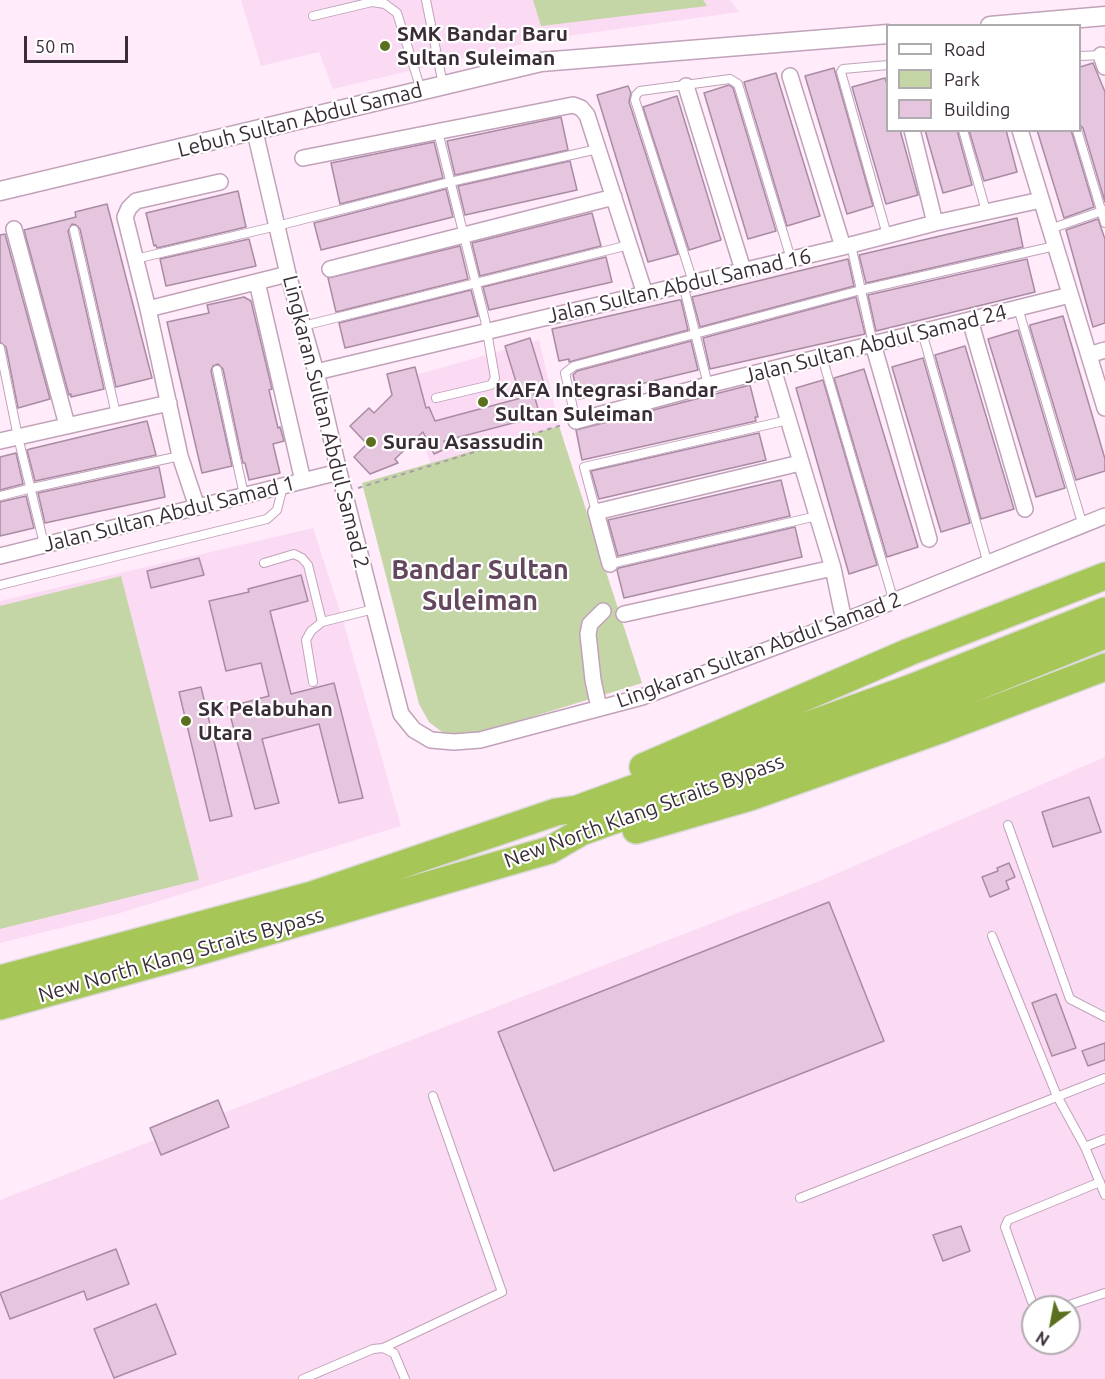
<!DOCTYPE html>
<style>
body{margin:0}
#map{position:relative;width:1105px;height:1379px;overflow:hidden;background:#ffebfa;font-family:Ubuntu,sans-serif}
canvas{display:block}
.legend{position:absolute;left:886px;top:24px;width:195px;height:108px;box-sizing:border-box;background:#fff;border:2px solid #b0abaf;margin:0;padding:8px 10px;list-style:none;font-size:18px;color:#3a2d37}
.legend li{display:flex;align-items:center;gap:12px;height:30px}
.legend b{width:30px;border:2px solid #b0abaf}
.north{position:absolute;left:1021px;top:1295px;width:60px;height:60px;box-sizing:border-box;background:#fff;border:2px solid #b0abaf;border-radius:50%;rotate:212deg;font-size:16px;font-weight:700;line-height:24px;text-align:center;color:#3a2d37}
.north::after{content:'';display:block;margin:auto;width:21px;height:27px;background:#5a701f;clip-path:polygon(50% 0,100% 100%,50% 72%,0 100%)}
.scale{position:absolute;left:24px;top:36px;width:104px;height:27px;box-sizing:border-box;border:3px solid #3a2d37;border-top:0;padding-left:8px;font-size:18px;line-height:21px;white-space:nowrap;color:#3a2d37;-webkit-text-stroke:4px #fff;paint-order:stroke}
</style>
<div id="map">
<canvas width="1105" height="1379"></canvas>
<ul class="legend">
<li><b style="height:8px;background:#fff"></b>Road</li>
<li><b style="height:16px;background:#c4d5a6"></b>Park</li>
<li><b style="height:16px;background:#e6c6df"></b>Building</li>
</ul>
<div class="north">N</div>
<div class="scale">50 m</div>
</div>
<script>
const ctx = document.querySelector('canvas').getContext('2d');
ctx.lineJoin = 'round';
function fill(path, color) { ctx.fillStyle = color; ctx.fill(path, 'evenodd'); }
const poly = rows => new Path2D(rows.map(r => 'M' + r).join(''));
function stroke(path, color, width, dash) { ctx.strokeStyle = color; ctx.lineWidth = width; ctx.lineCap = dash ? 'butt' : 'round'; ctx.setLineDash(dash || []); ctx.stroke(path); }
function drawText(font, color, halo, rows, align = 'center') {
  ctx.font = font + ' Ubuntu,sans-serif'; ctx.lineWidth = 4.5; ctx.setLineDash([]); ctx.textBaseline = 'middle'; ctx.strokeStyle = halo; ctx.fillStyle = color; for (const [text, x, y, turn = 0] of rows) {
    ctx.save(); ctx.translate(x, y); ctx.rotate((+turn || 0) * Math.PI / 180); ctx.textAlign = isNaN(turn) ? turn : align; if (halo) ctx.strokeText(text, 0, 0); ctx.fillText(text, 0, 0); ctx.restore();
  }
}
fill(poly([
 [241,0,730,0,739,12,540,40,333,89,319,52,261,66],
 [539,340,559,426,430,463,405,378],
 [313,528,342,617,401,826,117,914,0,943,0,601],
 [1105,757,1105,1379,0,1379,0,1200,815,883],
 [1033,1307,1069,1307,1069,1343,1033,1343]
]), '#fbdbf4');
fill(poly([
 [533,0,703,0,707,6,541,26],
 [559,426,642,683,470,736,446,735,429,722,419,704,362,483],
 [121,576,199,880,0,929,0,606]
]), '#c4d5a6');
const building = poly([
 [1093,63,1105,92,1105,202,1083,128,1080,125,1080,67,1093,63],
 [834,68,873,206,847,214,805,76,834,68],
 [776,73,820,216,787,226,744,82,776,73],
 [885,78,888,87,888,130,900,130,918,195,886,204,852,87,885,78],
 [729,85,733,88,776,231,748,239,704,93,729,85],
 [628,86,631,93,629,102,678,254,648,262,597,95,628,86],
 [677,96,721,240,689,250,643,107,677,96],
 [561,117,568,150,455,175,447,141,561,117],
 [925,130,957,130,972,185,943,193,925,130],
 [969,130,1006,130,1017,172,984,181,969,130],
 [1037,130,1071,130,1094,207,1064,218,1037,130],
 [434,142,443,178,340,204,331,163,434,142],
 [570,161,577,190,465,215,458,186,570,161],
 [446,189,453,217,321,250,314,223,446,189],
 [238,191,246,227,157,248,156,245,154,246,146,213,238,191],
 [107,204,152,378,116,387,80,229,76,225,72,224,68,231,104,389,71,397,71,394,69,395,24,230,76,217,75,212,107,204],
 [592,213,601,246,480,276,472,243,592,213],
 [1017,218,1023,247,866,283,859,255,1017,218],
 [1098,219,1105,239,1105,323,1093,327,1066,230,1098,219],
 [5,234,50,399,18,408,6,347,0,342,0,235,5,234],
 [249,239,256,266,166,286,160,259,249,239],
 [460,246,468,279,336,312,328,278,460,246],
 [606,257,612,282,489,310,483,287,606,257],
 [848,259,854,286,700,327,692,297,848,259],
 [1027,259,1035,292,876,331,868,295,1027,259],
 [471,290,478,316,345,348,339,323,471,290],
 [244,297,251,301,272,389,269,390,278,428,280,427,284,441,273,444,280,473,249,480,245,463,243,463,223,369,218,364,213,366,211,371,232,466,202,473,167,322,209,313,207,305,244,297],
 [856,297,865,334,710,369,703,338,856,297],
 [679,300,681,300,688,330,569,362,569,359,559,361,552,329,679,300],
 [1063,316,1105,459,1105,471,1076,480,1030,327,1030,325,1063,316],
 [1018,330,1065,488,1036,497,988,339,1018,330],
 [530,338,545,387,533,391,540,416,444,441,447,448,434,454,423,432,395,459,398,463,370,474,354,457,367,444,350,426,369,408,374,413,392,395,387,374,415,367,426,408,429,407,435,421,521,398,505,346,530,338],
 [691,341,698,370,579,399,573,375,577,371,691,341],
 [965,346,1014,509,981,519,935,355,965,346],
 [923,358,970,523,941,532,892,367,923,358],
 [864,369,918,547,887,557,834,378,864,369],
 [823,380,877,565,849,574,796,388,823,380],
 [750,385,758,417,755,417,756,421,582,460,576,430,750,385],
 [147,421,156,455,35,481,27,450,30,449,147,421],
 [759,433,766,460,599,499,591,471,759,433],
 [16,453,23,484,0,490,0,457,16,453],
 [159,467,165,497,45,523,38,493,159,467],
 [781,480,790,516,618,556,608,520,781,480],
 [26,496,34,528,0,536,0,502,26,496],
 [795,527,802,557,624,598,617,570,619,568,795,527],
 [199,558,204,575,151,588,147,571,199,558],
 [301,575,308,601,270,611,291,694,334,683,363,798,339,803,319,724,262,739,279,803,255,809,228,707,269,696,261,663,226,671,209,601,249,592,248,589,301,575],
 [201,687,232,816,210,821,179,692,201,687],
 [1089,797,1101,832,1053,847,1042,812,1089,797],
 [1009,863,1015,877,1006,881,1009,889,990,897,982,877,998,871,997,868,1009,863],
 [829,902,884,1041,554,1171,498,1032,829,902],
 [1056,994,1076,1048,1052,1056,1032,1003,1056,994],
 [1105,1043,1105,1060,1088,1066,1082,1051,1105,1043],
 [218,1100,229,1127,161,1155,150,1128,218,1100],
 [961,1226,970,1251,943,1261,933,1235,961,1226],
 [116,1249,129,1284,87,1300,84,1291,10,1319,0,1293,116,1249],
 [156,1304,176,1354,114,1378,94,1329,156,1304]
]);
fill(building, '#e6c6df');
stroke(building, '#a98ba3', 1.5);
const service = poly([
 [426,0,443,85],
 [313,16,372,2,385,4,397,13,421,90],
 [1080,56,1102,55],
 [963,130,986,211],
 [1077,130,1105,223],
 [1050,229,1105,210],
 [74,230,116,414],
 [887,235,841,72,843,69,888,65],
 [851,245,873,344],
 [135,259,277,226,450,182,598,149],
 [693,282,635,100,636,95,640,91,730,79,738,84,791,259],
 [683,284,708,385],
 [1018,308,1083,526],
 [303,326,629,245],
 [922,332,988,564],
 [0,348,18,437,44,544],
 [822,357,894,602],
 [217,370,244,495],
 [436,398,491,385,495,378,485,320,438,132],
 [576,421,565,373,574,366,861,290,1055,246],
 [0,496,32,488,180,456],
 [596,512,584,467,788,420],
 [264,563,294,554,302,558,308,565,322,622],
 [610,564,817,516],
 [0,585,267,519,277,510,283,486],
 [313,682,306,640,311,631,322,622,374,609],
 [1008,825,1070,999,1105,1017],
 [992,936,1057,1096,1085,1147,1105,1195],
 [1085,1147,1105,1139],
 [800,1198,1105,1078],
 [1037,1307,1032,1302,1005,1227,1008,1220,1100,1182],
 [1063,1307,1105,1293],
 [383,1348,502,1292,433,1096],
 [303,1379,373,1349,383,1348,394,1353,405,1379]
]);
const minor = poly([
 [1101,55,1105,67],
 [790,76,843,247],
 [686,86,743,270],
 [912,130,935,223],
 [1020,130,1105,408],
 [255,132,288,274,316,372,339,472,401,714,414,730,431,740,454,742,480,740,642,697,844,621,1105,516],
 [303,158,573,105,581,108,587,115,645,294],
 [14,229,67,425],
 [330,269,614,197],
 [257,282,303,481],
 [148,309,288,274],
 [970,320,1025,509],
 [873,344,929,539],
 [1089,355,1105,350],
 [773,369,833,568,844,621],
 [316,372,843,247,935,223,1041,200],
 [576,421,708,385,1070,295],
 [0,441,169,403],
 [197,507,180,456,148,309,125,217,129,208,136,201,220,182],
 [0,556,339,472],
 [610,564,596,512,800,463],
 [624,614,833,568],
 [599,708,593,680,588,634,590,624,603,611]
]);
const tertiary = poly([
 [990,26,1105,16],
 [0,191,541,62,888,34]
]);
const motorway = poly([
 [643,767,909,652,1105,576],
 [636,830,750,797,945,728,1105,667],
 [0,979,312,895,556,812,577,809,911,688,1105,611],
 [0,1006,204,950,550,850,581,832,915,712,1105,635]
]);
stroke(service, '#c1a2ba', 10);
stroke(minor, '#c1a2ba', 18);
stroke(tertiary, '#c1a2ba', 21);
stroke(motorway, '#dcd9db', 30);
stroke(poly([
 [358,488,562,425]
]), '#ac9ba8', 2, [4.5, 4.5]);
stroke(service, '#fff', 8);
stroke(minor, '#fff', 15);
stroke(tertiary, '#fff', 18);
stroke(motorway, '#a6c758', 27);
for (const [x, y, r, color] of [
 [385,46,6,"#5a701f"],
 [483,402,6,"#5a701f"],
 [371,442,6,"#5a701f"],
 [186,721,6,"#5a701f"]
]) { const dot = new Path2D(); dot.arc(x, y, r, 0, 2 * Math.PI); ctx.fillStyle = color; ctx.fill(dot); stroke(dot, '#fff', 2); }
drawText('bold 21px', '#3a2d37', '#fff', [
 ["SMK Bandar Baru",397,34],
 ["Sultan Suleiman",397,58],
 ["KAFA Integrasi Bandar",495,390],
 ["Sultan Suleiman",495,414],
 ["Surau Asassudin",383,442],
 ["SK Pelabuhan",198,709],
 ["Utara",198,733]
], 'left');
drawText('21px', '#3a2d37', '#fff', [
 ["Lebuh Sultan Abdul Samad",300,120,-14],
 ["Jalan Sultan Abdul Samad 16",679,286,-13],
 ["Jalan Sultan Abdul Samad 24",875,344,-14],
 ["Lingkaran Sultan Abdul Samad 2",326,422,76],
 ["Jalan Sultan Abdul Samad 1",169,514,-14],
 ["Lingkaran Sultan Abdul Samad 2",759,650,-20],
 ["New North Klang Straits Bypass",644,811,-20],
 ["New North Klang Straits Bypass",181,955,-16]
]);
drawText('bold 27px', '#62475d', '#fff', [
 ["Bandar Sultan",480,570],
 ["Suleiman",480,601]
]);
</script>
